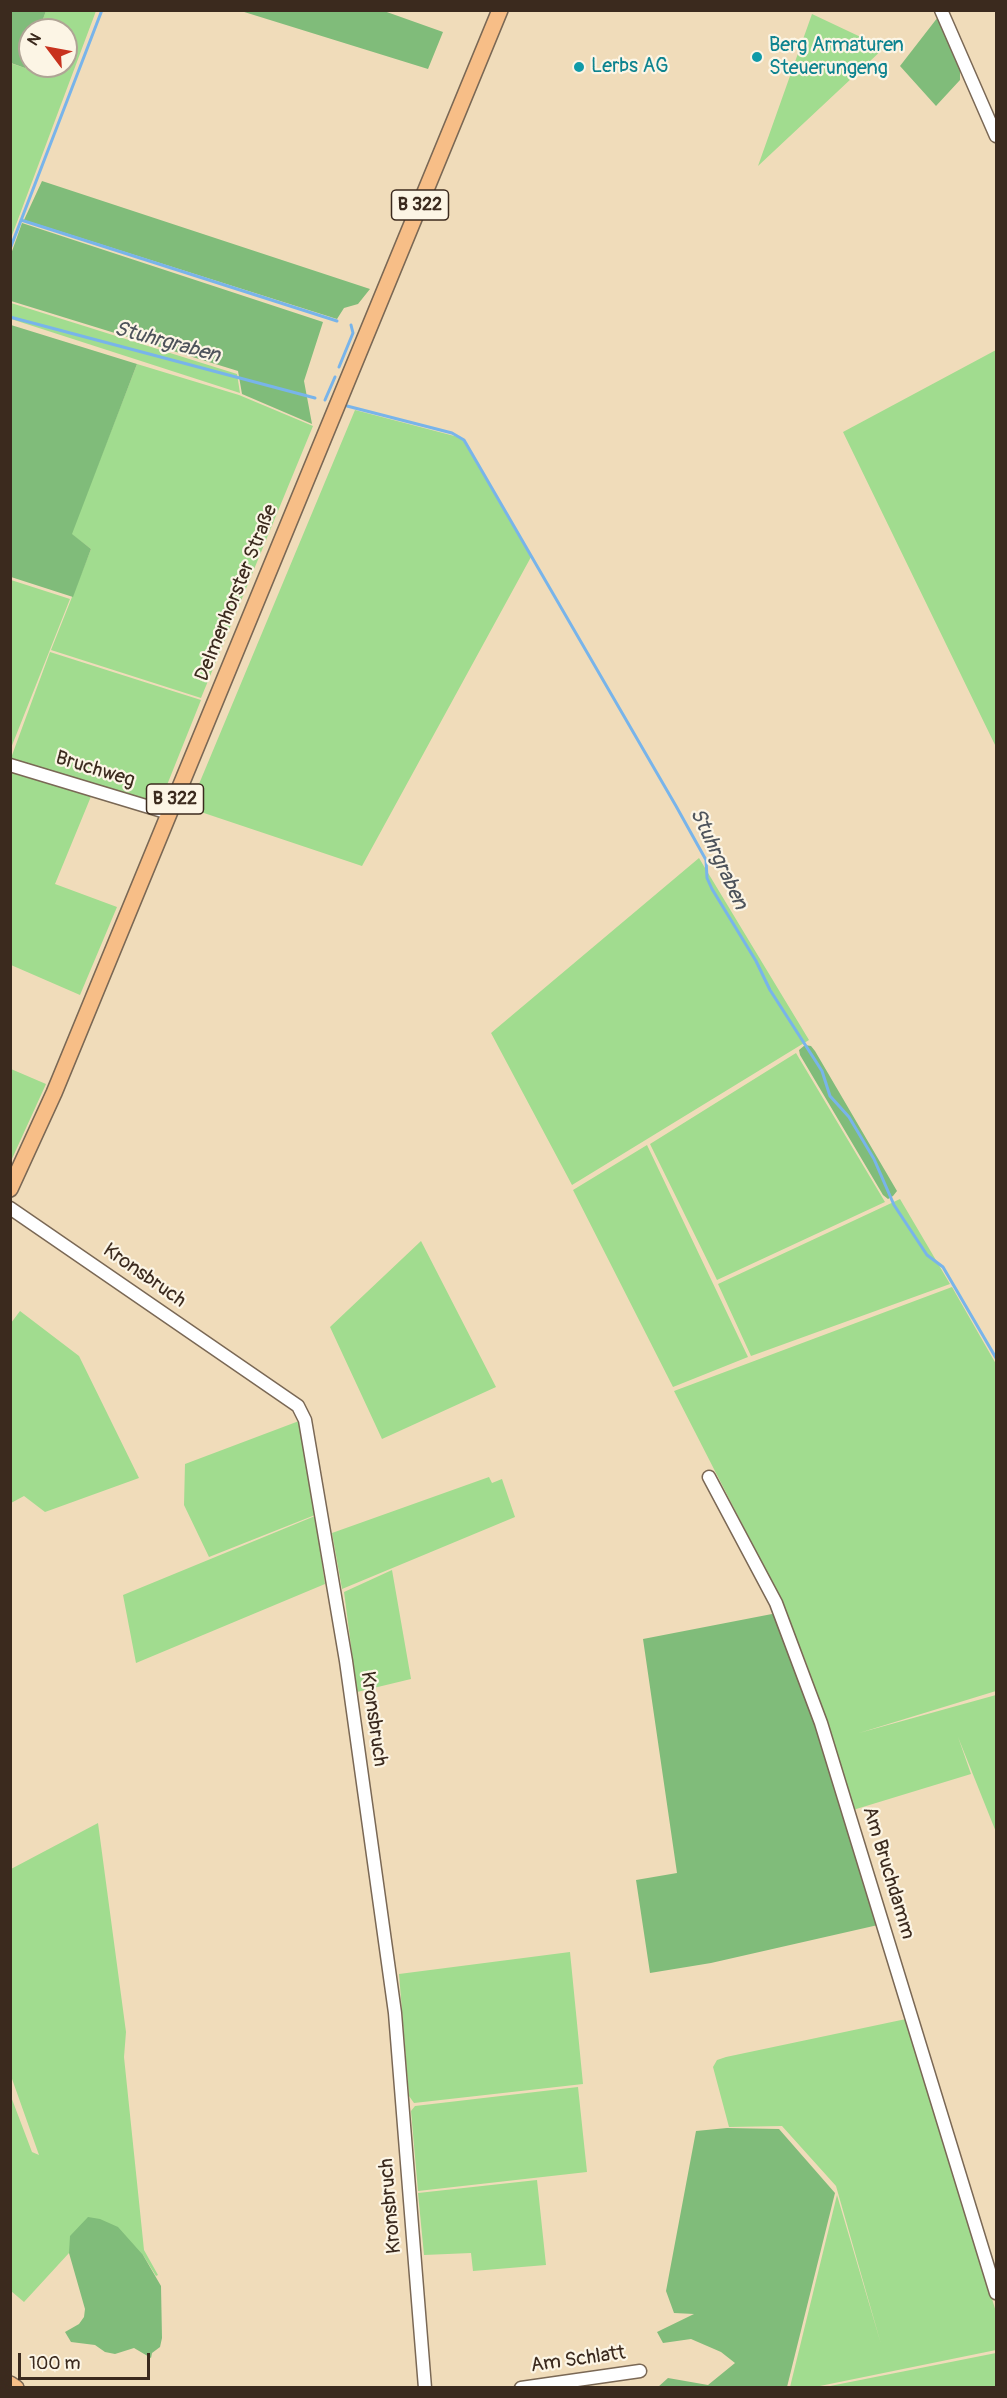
<!DOCTYPE html>
<meta charset="utf-8">
<style>
body{margin:0}
#map{position:relative;width:1007px;height:2398px;overflow:hidden;background:#f0dcba;font-family:Pangolin,sans-serif}
canvas{display:block}
.frame{position:absolute;inset:0;border:12px solid #3b2a1e;pointer-events:none}
.north{position:absolute;left:18px;top:18px;width:60px;height:60px;box-sizing:border-box;background:#fcf5e5;border:2px solid #afa495;border-radius:50%;rotate:302deg;font-size:16px;font-weight:700;line-height:24px;text-align:center;color:#3b2a1e}
.north::after{content:'';display:block;margin:auto;width:21px;height:27px;background:#c8321e;clip-path:polygon(50% 0,100% 100%,50% 72%,0 100%)}
.scale{position:absolute;left:18px;top:2353px;width:132px;height:27px;box-sizing:border-box;border:3px solid #3b2a1e;border-top:0;padding-left:8px;font-size:18px;line-height:21px;white-space:nowrap;color:#3b2a1e;-webkit-text-stroke:4px #fcf5e5;paint-order:stroke}
</style>
<div id="map">
<canvas width="1007" height="2398"></canvas>
<div class="frame"></div>
<div class="north">N</div>
<div class="scale">100 m</div>
</div>
<script>
const ctx = document.querySelector('canvas').getContext('2d');
ctx.lineJoin = 'round';
function fill(path, color) { ctx.fillStyle = color; ctx.fill(path, 'evenodd'); }
const poly = rows => new Path2D(rows.map(r => 'M' + r).join(''));
function stroke(path, color, width, dash) { ctx.strokeStyle = color; ctx.lineWidth = width; ctx.lineCap = dash ? 'butt' : 'round'; ctx.setLineDash(dash || []); ctx.stroke(path); }
function drawText(font, color, halo, rows, align = 'center') {
  ctx.font = font + ' Pangolin,sans-serif'; ctx.lineWidth = 4.5; ctx.setLineDash([]); ctx.textBaseline = 'middle'; ctx.strokeStyle = halo; ctx.fillStyle = color; for (const [text, x, y, turn = 0] of rows) {
    ctx.save(); ctx.translate(x, y); ctx.rotate((+turn || 0) * Math.PI / 180); ctx.textAlign = isNaN(turn) ? turn : align; if (halo) ctx.strokeText(text, 0, 0); ctx.fillText(text, 0, 0); ctx.restore();
  }
}
fill(poly([
 [46,11,96,11,11,238,10,63,25,68,30,53,30,66,66,66,66,30,39,30],
 [812,14,884,48,758,166],
 [11,303,237,374,240,393,11,319],
 [996,350,996,747,843,432],
 [137,364,239,395,313,426,201,698,51,650,91,549,71,534],
 [355,410,462,438,531,557,362,866,189,808],
 [11,580,70,599,11,748,10,580],
 [50,652,201,700,159,805,11,758],
 [11,769,92,794,55,884,117,907,80,995,11,965],
 [699,858,809,1040,572,1185,491,1033],
 [796,1053,885,1202,717,1280,650,1144],
 [11,1069,46,1084,11,1161],
 [647,1145,748,1357,673,1387,573,1190],
 [900,1199,950,1284,751,1356,718,1284],
 [421,1241,496,1387,382,1439,330,1327],
 [952,1287,996,1364,996,1691,859,1733,996,1695,996,1832,958,1737,971,1774,853,1810,806,1662,781,1600,674,1391],
 [20,1311,79,1356,139,1478,45,1512,24,1496,11,1503,11,1323],
 [299,1421,315,1515,209,1557,184,1505,185,1464],
 [489,1477,492,1483,502,1479,515,1517,342,1589,332,1533],
 [315,1516,325,1584,136,1663,123,1595],
 [392,1570,411,1679,357,1692,344,1592],
 [98,1823,126,2032,124,2057,144,2250,158,2275,156,2276,143,2255,72,2243,69,2253,24,2302,11,2291,10,2094,32,2152,39,2155,11,2076,11,1869],
 [570,1952,583,2084,414,2103,409,2096,399,1974],
 [906,2019,909,2023,996,2312,996,2350,815,2387,790,2387,837,2195,881,2344,836,2186,782,2126,729,2127,713,2067,717,2060,726,2057],
 [578,2087,587,2172,418,2191,411,2111,415,2106],
 [537,2180,546,2265,473,2271,471,2253,424,2255,418,2193],
 [996,2353,996,2387,825,2387]
]), '#a1dc8f');
fill(poly([
 [11,10,46,11,39,30,30,30,30,53,25,68,11,63],
 [241,11,384,11,443,32,428,69],
 [938,17,960,61,960,80,936,106,900,66],
 [42,181,370,289,358,304,344,308,337,319,24,220],
 [22,223,323,322,304,381,312,424,242,394,238,371,11,301,11,254],
 [11,325,137,364,72,534,91,549,73,597,11,577],
 [805,1045,811,1046,815,1051,897,1191,893,1196,888,1199,883,1195,800,1055,799,1050],
 [772,1614,778,1618,825,1745,878,1925,711,1963,650,1973,636,1880,677,1873,643,1639],
 [727,2128,779,2129,835,2193,787,2387,658,2387,668,2378,708,2385,735,2363,721,2352,691,2339,663,2343,657,2332,694,2314,674,2313,666,2291,696,2131],
 [88,2217,100,2219,118,2227,143,2255,161,2286,162,2338,160,2347,152,2353,151,2358,134,2348,115,2354,105,2352,95,2345,71,2342,65,2332,79,2324,84,2317,85,2309,69,2253,70,2236]
]), '#80bc7a');
stroke(poly([
 [21,220,337,321],
 [10,249,102,10],
 [10,317,315,398],
 [339,367,353,333,351,325],
 [325,400,335,377],
 [347,406,452,433,464,440,676,806,706,860,707,878,712,889,756,961,770,990,822,1071,830,1096,849,1117,874,1159,894,1205,927,1255,943,1267,996,1358]
]), '#78b4ea', 3);
const minor = poly([
 [941,10,996,136],
 [10,765,169,813],
 [10,1208,298,1406,305,1420,346,1661,395,2013,425,2388],
 [709,1477,776,1603,821,1723,996,2293],
 [521,2388,640,2371]
]);
const major = poly([
 [10,1189,54,1093,500,10],
 [10,2384,16,2388]
]);
stroke(minor, '#7a6855', 15);
stroke(major, '#7a6855', 18);
stroke(minor, '#fff', 12);
stroke(major, '#f7be87', 15);
for (const [x, y, r, color] of [
 [757,57,6,"#0f9aa8"],
 [579,67,6,"#0f9aa8"]
]) { const dot = new Path2D(); dot.arc(x, y, r, 0, 2 * Math.PI); ctx.fillStyle = color; ctx.fill(dot); stroke(dot, '#fcf5e5', 2); }
for (const [x, y, w] of [
 [420,205,57],
 [175,799,57]
]) { const box = new Path2D(); box.roundRect(x - w / 2, y - 15, w, 30, 4.5); ctx.fillStyle = '#fcf5e5'; ctx.fill(box); stroke(box, '#3b2a1e', 1.5); }
drawText('bold 18px', '#3b2a1e', null, [
 ["B 322",420,205],
 ["B 322",175,799]
]);
drawText('20px', '#0d838f', '#fcf5e5', [
 ["Berg Armaturen",769,46],
 ["Steuerungeng",769,69],
 ["Lerbs AG",591,67]
], 'left');
drawText('20px', '#3b2a1e', '#fcf5e5', [
 ["Delmenhorster Straße",237,593,-68],
 ["Bruchweg",95,770,17],
 ["Kronsbruch",144,1276,35],
 ["Kronsbruch",373,1719,82],
 ["Am Bruchdamm",888,1873,73],
 ["Kronsbruch",391,2206,-95],
 ["Am Schlatt",578,2360,-8]
]);
drawText('italic 21px', '#4d535b', '#fcf5e5', [
 ["Stuhrgraben",167,343,15],
 ["Stuhrgraben",718,859,65]
]);
</script>
